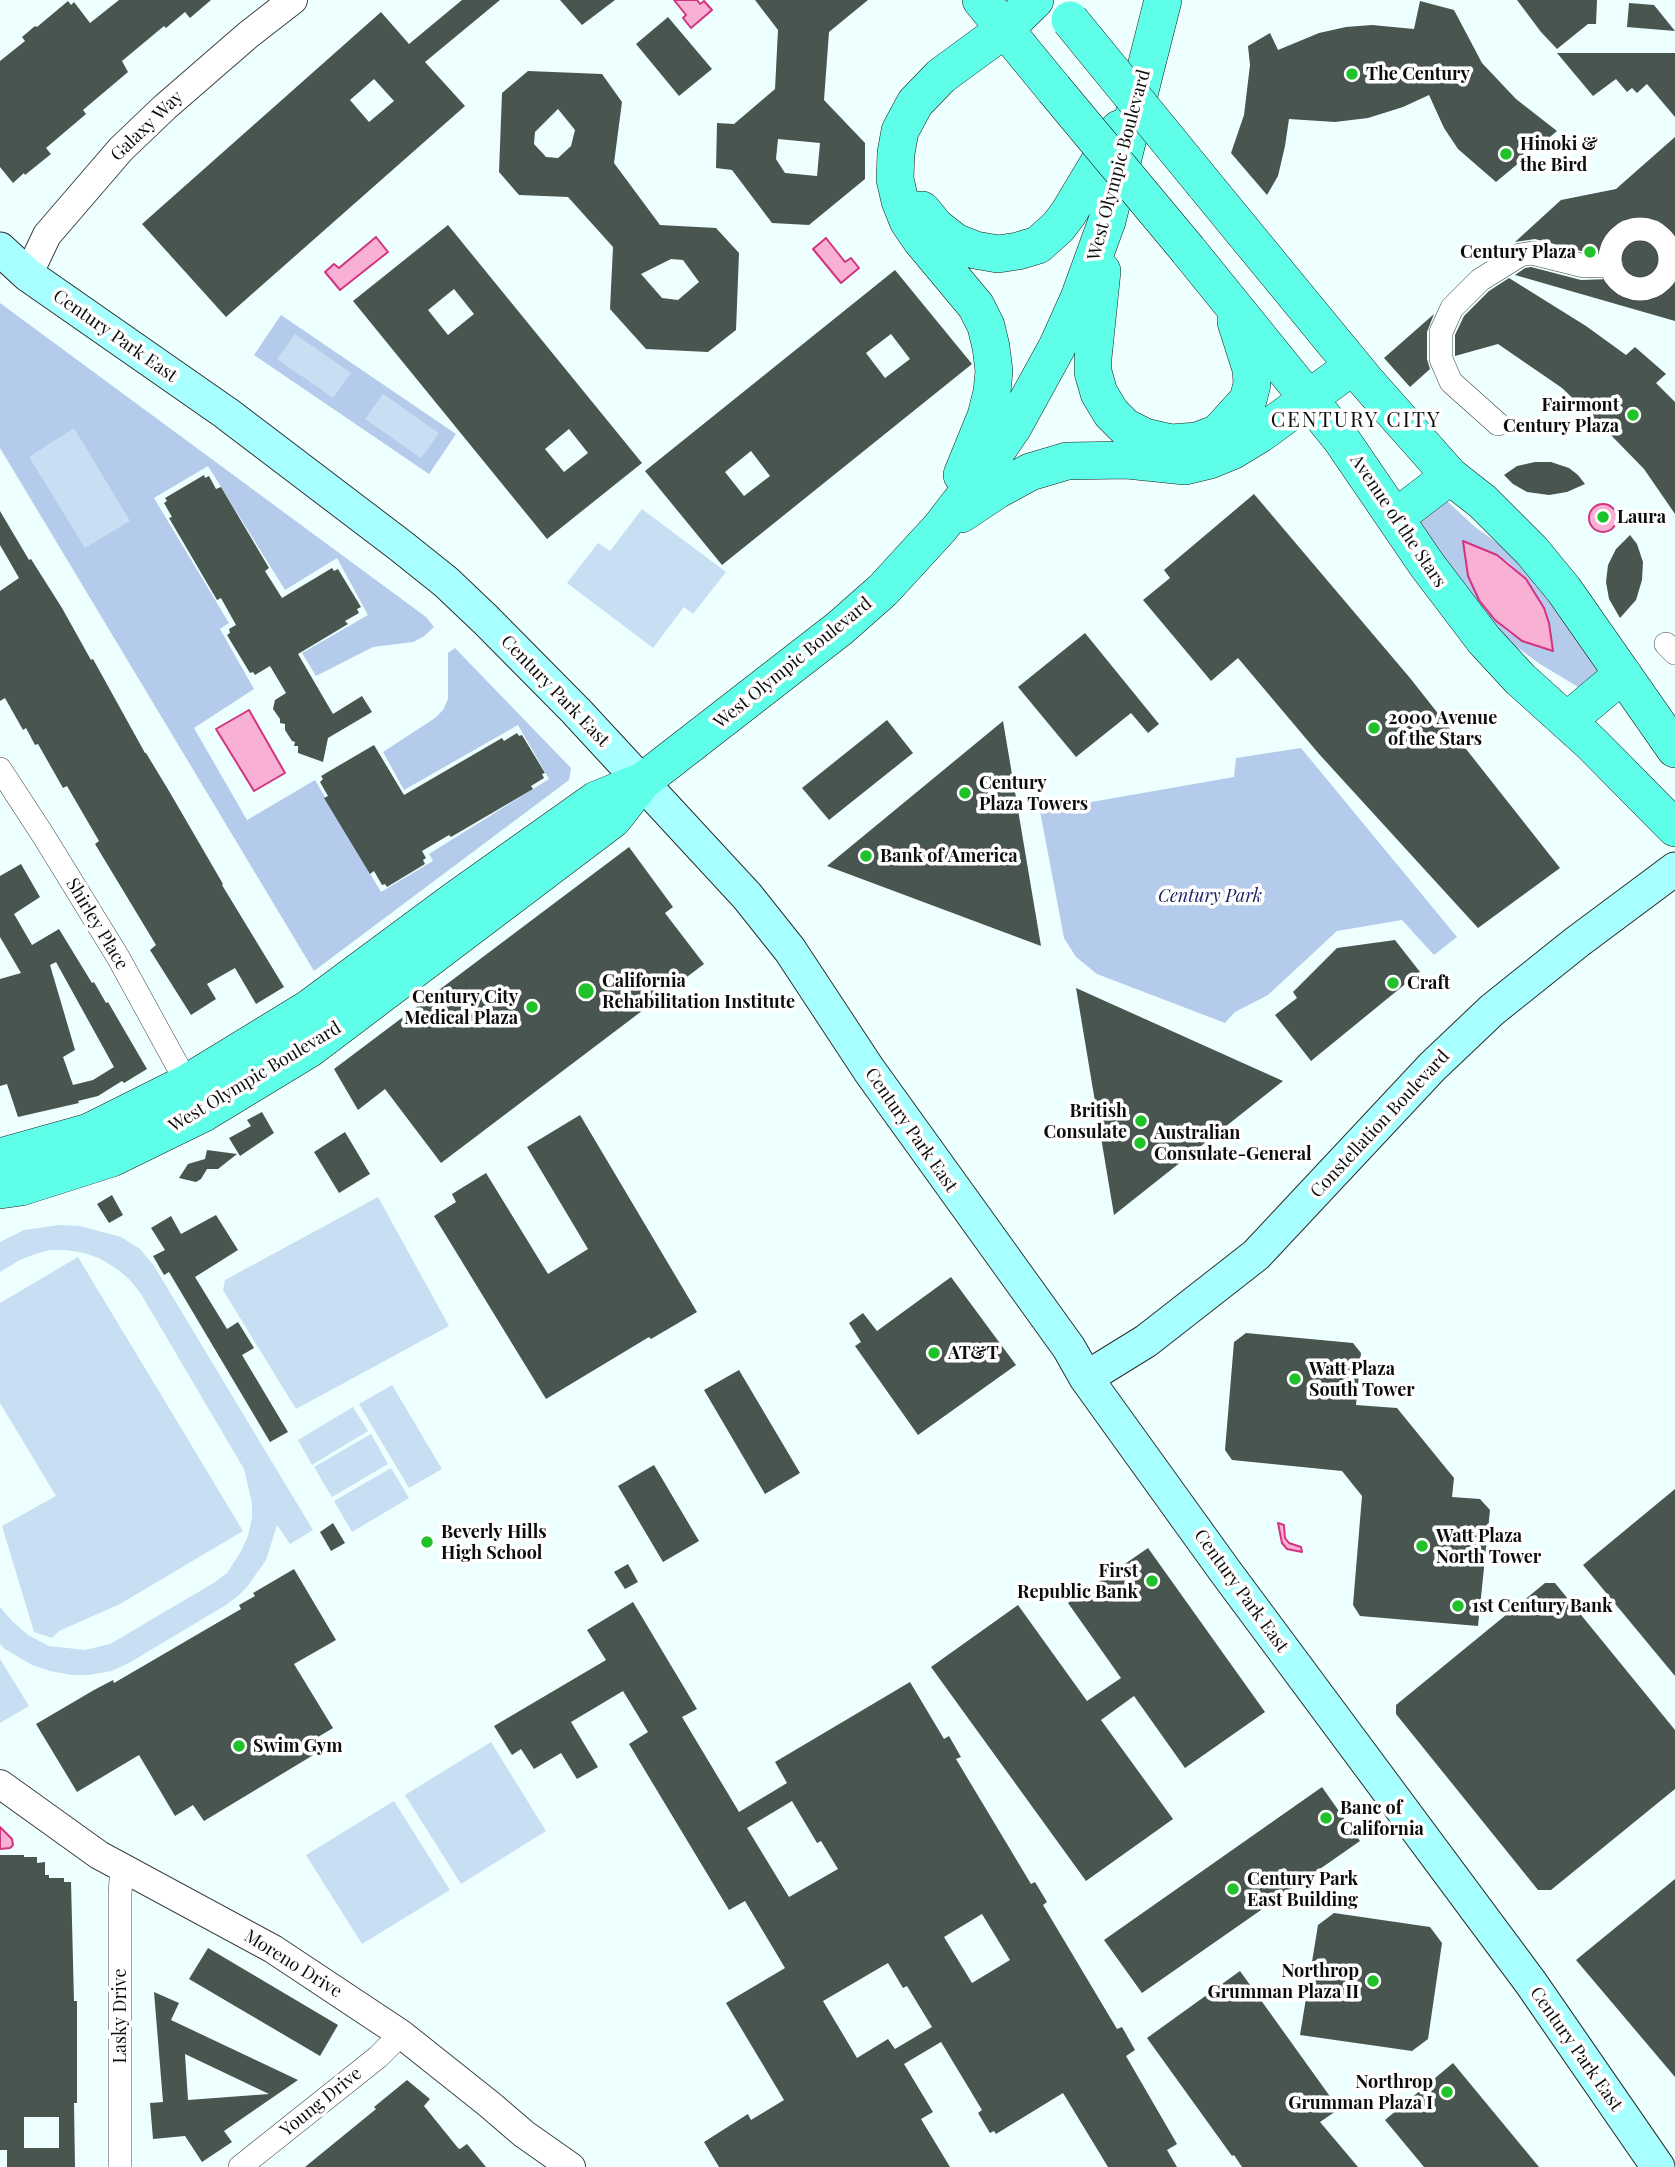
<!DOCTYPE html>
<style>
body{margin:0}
canvas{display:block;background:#edfffe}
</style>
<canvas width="1675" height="2167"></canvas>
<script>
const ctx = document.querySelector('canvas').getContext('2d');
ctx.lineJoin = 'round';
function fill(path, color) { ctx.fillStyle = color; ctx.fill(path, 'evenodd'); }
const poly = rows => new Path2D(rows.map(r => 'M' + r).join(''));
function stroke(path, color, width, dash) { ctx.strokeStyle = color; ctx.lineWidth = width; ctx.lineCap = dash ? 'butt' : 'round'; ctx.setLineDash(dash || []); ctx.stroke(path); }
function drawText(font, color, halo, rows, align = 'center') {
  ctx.font = font + ' "Playfair Display",serif'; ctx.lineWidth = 7; ctx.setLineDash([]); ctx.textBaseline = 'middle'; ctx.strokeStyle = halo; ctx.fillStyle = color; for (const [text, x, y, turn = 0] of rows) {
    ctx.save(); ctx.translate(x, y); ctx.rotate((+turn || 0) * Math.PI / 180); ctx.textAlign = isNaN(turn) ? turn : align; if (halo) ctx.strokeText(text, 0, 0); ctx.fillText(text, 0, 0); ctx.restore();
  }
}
fill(poly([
 [0,303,426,617,434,627,423,637,413,642,373,647,316,676,302,653,368,615,337,558,285,590,208,466,154,498,229,623,220,629,254,689,194,728,247,820,315,780,381,892,433,861,429,854,549,779,518,725,404,790,383,752,435,718,443,710,448,699,448,653,455,648,571,768,569,780,314,971,0,448],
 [281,315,456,434,429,474,254,355],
 [1447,501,1474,526,1512,554,1555,607,1596,666,1597,673,1584,688,1578,687,1540,664,1507,640,1423,532,1418,516],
 [1475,545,1507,561,1526,579,1544,608,1549,623,1553,650,1541,648,1522,641,1507,631,1486,609,1468,576],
 [1301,748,1457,937,1434,955,1402,920,1337,931,1268,995,1235,1012,1225,1023,1097,974,1076,957,1064,938,1040,811,1234,777,1236,758]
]), '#b5cbeb');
fill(poly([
 [295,334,351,373,333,398,277,359],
 [383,394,439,433,421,458,365,419],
 [74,428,130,521,85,548,29,457],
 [642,509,726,572,693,614,684,607,653,648,567,583,598,543,610,551],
 [378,1197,449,1326,296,1409,223,1290,225,1280],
 [60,1225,80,1226,121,1237,140,1249,154,1266,313,1530,290,1544,277,1525,266,1560,247,1587,239,1595,226,1605,129,1663,111,1671,89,1675,72,1675,50,1671,32,1665,5,1649,0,1644,0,1607,12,1621,28,1635,49,1646,85,1650,110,1644,212,1584,227,1573,240,1553,248,1536,252,1517,252,1503,244,1469,141,1294,130,1280,117,1269,99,1258,84,1253,66,1250,50,1250,35,1254,20,1260,0,1272,0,1242,24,1230],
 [78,1257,243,1531,120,1604,59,1631,52,1638,34,1632,2,1526,56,1496,0,1403,0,1303],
 [392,1385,442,1469,409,1488,359,1404],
 [353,1407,368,1431,312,1465,298,1440],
 [371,1434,388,1464,332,1497,314,1467],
 [391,1468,409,1498,352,1532,334,1501],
 [0,1659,29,1706,0,1723],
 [491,1742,546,1831,461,1884,405,1795],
 [394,1801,450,1890,362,1944,306,1855]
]), '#c8def2');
const water = poly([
 [674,0,697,0,700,4,704,1,712,10,691,28,683,18,686,15,674,0],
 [376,237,388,252,340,290,325,272,334,264,339,268,376,237],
 [826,238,845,262,851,258,859,268,841,283,813,249,826,238],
 '1589 518a14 14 0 1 1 28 0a14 14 0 1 1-28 0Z',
 [1463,541,1497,555,1526,579,1544,608,1549,623,1553,651,1522,641,1495,620,1479,600,1468,576,1463,541],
 [249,710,285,773,254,791,216,729,249,710],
 [1278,1523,1284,1525,1285,1538,1289,1543,1301,1547,1302,1552,1287,1549,1282,1543,1278,1523],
 [0,1827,12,1839,13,1845,10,1848,0,1849,0,1827]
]);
fill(water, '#f8b0d5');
stroke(water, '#d23481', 2);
fill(poly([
 [119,0,211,0,190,18,185,12,166,28,164,26,122,61,128,72,83,110,86,114,46,148,51,154,25,175,24,173,13,183,0,167,0,61,25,41,22,37,35,26,37,27,68,1,71,5,74,2,90,23],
 [462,0,500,0,425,62,465,106,226,317,142,224,381,12,409,44],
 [374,79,394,101,369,122,350,100],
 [560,0,615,0,582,25],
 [755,0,868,0,829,32,824,100,865,143,865,179,809,225,772,223,732,170,716,168,717,123,734,124,775,89,778,30],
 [778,139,820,143,817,176,785,173,776,159],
 [1517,0,1597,0,1596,24,1588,24,1557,49,1541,32],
 [1420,1,1454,10,1482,63,1516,99,1557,131,1496,182,1458,149,1444,128,1429,95,1403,107,1368,118,1335,122,1289,119,1285,146,1278,176,1267,195,1231,153,1244,115,1250,65,1248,46,1270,33,1278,50,1319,33,1346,27,1372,25,1414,29],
 [1629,3,1654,5,1675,31,1627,27],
 [668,17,712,69,679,96,636,44],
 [1557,53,1675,53,1675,117,1647,84,1637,93,1632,88,1627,92,1616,79,1593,96],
 [528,71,602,74,622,102,614,163,660,225,716,228,739,253,736,330,708,352,646,349,610,309,613,247,568,197,519,195,499,172,502,93],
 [558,109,575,130,571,146,558,158,546,157,534,144,535,132],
 [671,259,683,260,699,282,678,300,662,298,641,274],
 [1675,137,1675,321,1515,275,1525,268,1531,267,1581,280,1610,279,1617,276,1622,271,1623,264,1620,257,1615,252,1585,252,1535,239,1515,242,1561,200,1616,189],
 [448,225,642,463,547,539,353,301],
 [454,289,474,314,448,335,428,310],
 [569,429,588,453,564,472,545,449],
 [895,270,972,364,722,565,645,471],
 [891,334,910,359,885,378,866,353],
 [751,451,770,476,744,496,725,472],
 [1509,278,1586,326,1626,355,1635,347,1666,374,1656,383,1675,402,1675,514,1644,469,1604,428,1562,388,1498,344,1455,356,1455,335,1464,316,1489,291],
 [1434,314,1427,332,1427,359,1430,369,1410,387,1384,358],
 [1535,462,1551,462,1569,468,1578,475,1585,484,1567,492,1549,495,1527,492,1513,484,1504,475,1517,466],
 [204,475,205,478,209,476,216,489,221,487,269,568,265,571,282,598,332,568,334,571,338,569,361,607,357,609,359,613,345,621,348,624,298,654,333,714,362,696,372,712,328,738,323,762,298,753,298,746,294,746,295,742,292,741,285,730,285,724,280,723,280,719,273,709,275,700,286,693,270,666,255,675,253,672,250,673,227,635,230,633,229,629,236,625,221,598,217,600,169,518,172,517,164,503,167,501,165,498],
 [1254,494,1410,678,1560,868,1478,928,1319,754,1238,658,1211,681,1143,600,1170,578,1164,570],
 [0,511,29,560,31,559,62,608,91,660,93,659,145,753,146,753,169,791,223,884,222,885,284,987,256,1004,235,968,207,984,216,999,191,1015,150,950,156,945,95,844,99,841,67,786,63,788,38,744,35,745,26,728,23,730,5,698,0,701,0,591,19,578,0,545],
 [1630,535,1637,544,1643,562,1642,580,1636,600,1620,618,1609,599,1606,582,1608,565,1616,549],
 [1085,633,1159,724,1148,733,1131,713,1076,757,1018,687],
 [887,720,913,753,829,820,802,788],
 [1003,721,1041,946,827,866],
 [517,733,519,736,522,735,545,773,542,774,544,778,531,786,533,789,451,837,449,835,422,851,426,858,423,860,425,864,387,887,385,884,382,885,374,871,370,874,324,798,328,796,320,782,323,779,321,776,374,745,404,795,502,738,504,741],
 [629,847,673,907,665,913,704,964,441,1163,385,1089,358,1110,334,1069],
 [21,864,40,897,14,914,32,945,59,929,92,983,94,982,106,1003,108,1002,147,1069,124,1083,122,1081,98,1096,78,1101,79,1103,18,1117,7,1084,0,1086,0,979,21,973,0,937,0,876],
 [56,962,114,1067,93,1080,73,1085,63,1057,75,1050,50,965],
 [1395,940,1420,972,1311,1061,1275,1015,1297,998,1293,992,1337,948],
 [1076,988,1283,1081,1114,1215],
 [262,1112,274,1133,240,1156,229,1138,251,1126,247,1120],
 [580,1115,697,1312,651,1339,649,1337,546,1399,434,1216,456,1202,452,1194,486,1173,548,1274,588,1249,527,1147],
 [345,1132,370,1174,339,1193,314,1152],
 [207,1150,237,1154,218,1169,207,1169,201,1179,196,1182,179,1178,188,1164,205,1159],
 [112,1195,123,1215,109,1223,97,1204],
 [216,1215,238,1250,195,1277,227,1329,238,1322,254,1348,242,1355,288,1432,270,1442,169,1272,164,1275,153,1256,165,1250,151,1228,171,1216,181,1234],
 [951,1277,1016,1365,918,1435,855,1346,861,1342,849,1323,863,1313,877,1331],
 [1246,1333,1353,1343,1361,1353,1356,1405,1397,1408,1454,1478,1452,1497,1480,1499,1490,1510,1478,1626,1360,1616,1353,1605,1362,1496,1342,1471,1232,1460,1225,1450,1234,1342],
 [739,1370,800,1473,765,1494,704,1390],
 [654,1465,699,1541,663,1562,618,1486],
 [1675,1489,1675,1676,1583,1565],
 [333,1523,345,1543,331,1551,320,1532],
 [1148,1548,1265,1712,1185,1768,1134,1696,1101,1720,1173,1819,1086,1881,931,1667,1018,1605,1087,1701,1121,1678,1068,1603],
 [628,1564,638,1582,625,1589,614,1572],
 [294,1569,336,1640,294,1664,333,1728,313,1740,320,1751,204,1821,193,1805,175,1816,139,1755,77,1792,36,1724,94,1690,113,1680,114,1683,241,1609,239,1605,255,1596,253,1593],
 [1545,1583,1555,1583,1675,1730,1675,1789,1551,1890,1538,1890,1396,1714,1396,1705],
 [633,1602,697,1709,682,1717,739,1812,787,1783,775,1762,910,1682,944,1739,949,1736,961,1757,956,1759,1031,1884,1035,1882,1047,1902,1043,1905,1117,2029,1122,2027,1135,2050,1126,2056,1177,2144,1167,2150,1177,2167,1108,2167,1063,2093,996,2134,994,2131,990,2133,978,2113,982,2110,941,2042,904,2064,933,2112,921,2119,950,2167,719,2167,704,2142,748,2114,751,2120,784,2100,726,2003,785,1968,745,1901,729,1910,629,1744,648,1732,623,1691,571,1722,598,1767,577,1779,561,1753,534,1769,521,1749,512,1755,494,1726,606,1660,587,1630],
 [792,1801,817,1843,821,1841,838,1869,789,1897,747,1828],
 [982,1914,1010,1960,972,1983,944,1937],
 [888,1963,903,1988,907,1986,932,2027,895,2049,888,2039,857,2058,823,2001],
 [1322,1787,1360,1841,1142,1993,1104,1940],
 [0,1855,24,1855,24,1857,37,1857,37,1863,45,1862,45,1875,49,1875,49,1878,64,1878,64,1882,71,1882,74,2001,77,2001,77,2103,74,2103,75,2167,7,2167,7,2150,0,2150],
 [24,2117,59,2117,59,2148,24,2148],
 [1675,1879,1675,2077,1576,1960],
 [1334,1913,1430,1927,1442,1943,1428,2039,1412,2051,1300,2035,1318,1925],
 [208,1948,338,2025,320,2056,189,1979],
 [1240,1971,1339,2109,1320,2122,1358,2167,1242,2167,1234,2155,1232,2156,1147,2038],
 [154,1992,179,2003,171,2020,298,2080,224,2131,232,2142,202,2162,185,2136,153,2139,150,2103,163,2102],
 [185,2054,269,2094,188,2100],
 [1453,2063,1539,2167,1424,2167,1385,2120],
 [407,2080,430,2099,424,2106,458,2148,460,2149,467,2144,486,2167,305,2167,376,2109,374,2107]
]), '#495650');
const minor = poly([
 '1610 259a30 30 0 1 1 60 0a30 30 0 1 1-60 0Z',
 [1498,424,1451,382,1441,359,1441,332,1452,308,1480,280,1520,255,1532,253,1584,266,1609,265],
 [1666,644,1675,653],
 [0,769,43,835,118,957,187,1083],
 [120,2167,120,1894,122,1866],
 [240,2167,378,2057,401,2034]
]);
const tertiary = poly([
 [28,275,47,235,121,149,165,107,248,35,293,0],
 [0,1784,99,1855,273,1949,401,2034,489,2104,524,2134,571,2167]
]);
const secondary = poly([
 [0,249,28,275,226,413,401,546,446,582,486,620,576,711,747,896,790,950,869,1070,1069,1348,1086,1378,1225,1571,1531,1983,1658,2167],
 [1086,1378,1146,1341,1256,1255,1432,1067,1492,1010,1577,942,1675,869]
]);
const primary = poly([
 [981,0,1054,89],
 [1204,184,1365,380,1450,476,1483,502,1532,551,1564,590,1675,749],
 [922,210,936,227,955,242,975,250,998,254,1018,251,1038,245,1058,227,1068,214,1119,129],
 [1188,250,1341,439,1427,565,1484,640,1520,679,1591,743,1675,828],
 [1102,271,1093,358,1093,372,1099,393,1111,413,1125,427,1145,437,1171,443,1197,441,1218,433,1248,400,1252,384,1251,369,1236,322],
 [962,475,986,416,992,392,994,371,991,347,986,326,976,306,921,240,908,221,900,201,895,179,896,153,900,131,915,103,941,76,1005,29,1035,0],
 [961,514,997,490,1030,472,1067,461,1127,460,1185,466,1210,460,1232,451,1260,434,1353,366],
 [1395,518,1450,476],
 [1567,721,1623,674],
 [0,1157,89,1132,187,1083,308,1009,455,900,596,800,643,781,840,628,883,590,940,528,974,484,1013,427,1057,347,1079,298,1107,221,1163,0],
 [0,1190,21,1187,112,1158,202,1114,309,1049,613,819,642,782]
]);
stroke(minor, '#404040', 24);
stroke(tertiary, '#404040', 30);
stroke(secondary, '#2f2f2f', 35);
stroke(primary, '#1e1e1e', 38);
stroke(minor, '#fff', 23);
stroke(tertiary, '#fff', 28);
stroke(secondary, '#a8ffff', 33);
stroke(primary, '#5ffee9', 37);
const primaryBridge = poly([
 [1070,20,1204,184],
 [1054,89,1188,250]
]);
stroke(primaryBridge, '#1e1e1e', 38, []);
stroke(primaryBridge, '#5ffee9', 37);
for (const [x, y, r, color] of [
 [1352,74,7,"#20c22a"],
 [1506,154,7,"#20c22a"],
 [1590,252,7,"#20c22a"],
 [1633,415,7,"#20c22a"],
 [1603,517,7,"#20c22a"],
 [1374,728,7,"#20c22a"],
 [965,793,7,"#20c22a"],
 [866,856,7,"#20c22a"],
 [1393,983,7,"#20c22a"],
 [586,991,9,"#20c22a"],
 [532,1007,7,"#20c22a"],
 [1141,1121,7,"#20c22a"],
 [1140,1143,7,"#20c22a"],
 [934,1353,7,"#20c22a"],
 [1295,1379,7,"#20c22a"],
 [427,1542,7,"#20c22a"],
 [1422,1546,7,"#20c22a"],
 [1152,1581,7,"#20c22a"],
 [1458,1606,7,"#20c22a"],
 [239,1746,7,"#20c22a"],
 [1326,1818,7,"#20c22a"],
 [1233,1889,7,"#20c22a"],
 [1373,1981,7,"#20c22a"],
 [1447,2092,7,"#20c22a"]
]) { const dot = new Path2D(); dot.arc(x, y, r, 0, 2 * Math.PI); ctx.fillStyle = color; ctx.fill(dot); stroke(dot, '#fff', 2.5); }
drawText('bold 18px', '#0d0d0d', '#fff', [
 ["The Century",1366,74],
 ["Hinoki &",1520,144],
 ["the Bird",1520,165],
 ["Century Plaza",1576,252,"right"],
 ["Fairmont",1619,405,"right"],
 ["Century Plaza",1619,426,"right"],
 ["Laura",1617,517],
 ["2000 Avenue",1388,718],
 ["of the Stars",1388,739],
 ["Century",979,783],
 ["Plaza Towers",979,804],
 ["Bank of America",880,856],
 ["California",602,981],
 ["Rehabilitation Institute",602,1002],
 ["Craft",1407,983],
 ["Century City",518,997,"right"],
 ["Medical Plaza",518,1018,"right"],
 ["British",1127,1111,"right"],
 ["Consulate",1127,1132,"right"],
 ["Australian",1154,1133],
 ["Consulate-General",1154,1154],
 ["AT&T",948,1353],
 ["Watt Plaza",1309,1369],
 ["South Tower",1309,1390],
 ["Beverly Hills",441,1532],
 ["High School",441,1553],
 ["Watt Plaza",1436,1536],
 ["North Tower",1436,1557],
 ["First",1138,1571,"right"],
 ["Republic Bank",1138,1592,"right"],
 ["1st Century Bank",1472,1606],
 ["Swim Gym",253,1746],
 ["Banc of",1340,1808],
 ["California",1340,1829],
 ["Century Park",1247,1879],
 ["East Building",1247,1900],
 ["Northrop",1359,1971,"right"],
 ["Grumman Plaza II",1359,1992,"right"],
 ["Northrop",1433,2082,"right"],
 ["Grumman Plaza I",1433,2103,"right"]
], 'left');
drawText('18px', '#0d0d0d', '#fff', [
 ["Galaxy Way",147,126,-44],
 ["West Olympic Boulevard",1119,165,-75],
 ["Century Park East",115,336,35],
 ["Avenue of the Stars",1398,521,56],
 ["West Olympic Boulevard",793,663,-39],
 ["Century Park East",555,691,46],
 ["Shirley Place",97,924,59],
 ["West Olympic Boulevard",255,1077,-31],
 ["Constellation Boulevard",1380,1124,-47],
 ["Century Park East",911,1130,55],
 ["Century Park East",1241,1591,54],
 ["Moreno Drive",293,1964,32],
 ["Lasky Drive",120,2016,-90],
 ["Century Park East",1576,2049,55],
 ["Young Drive",321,2102,-39]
]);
drawText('italic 18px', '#1b2267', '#fff', [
 ["Century Park",1210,896]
]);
ctx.letterSpacing = '2px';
drawText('21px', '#0d0d0d', '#fff', [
 ["CENTURY CITY",1356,420]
]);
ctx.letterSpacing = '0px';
</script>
